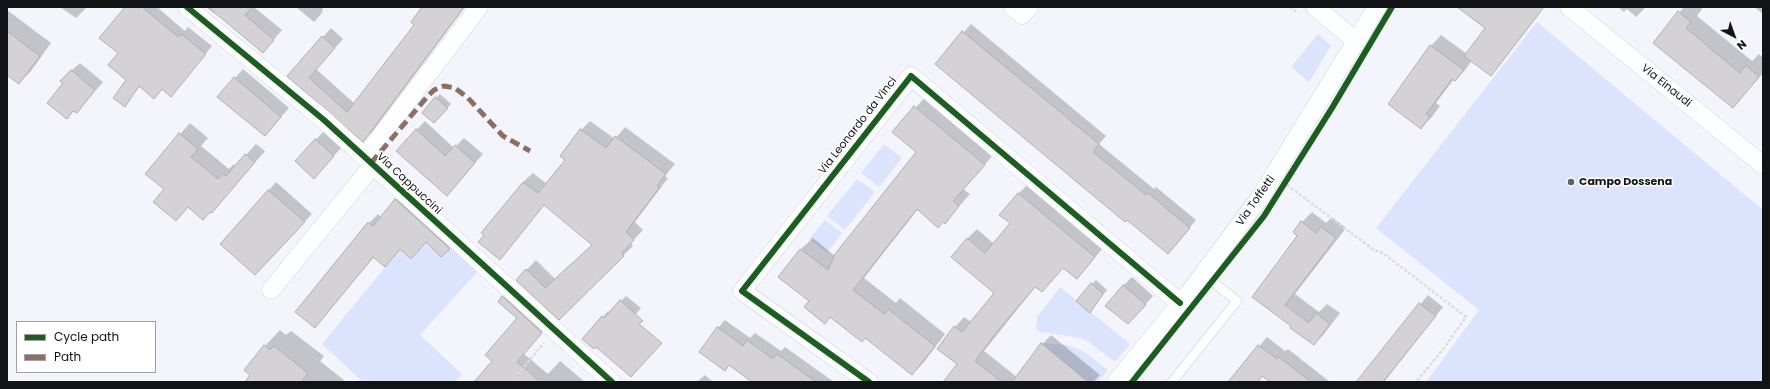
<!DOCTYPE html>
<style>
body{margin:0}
#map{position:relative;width:1770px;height:389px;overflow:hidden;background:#f4f5fc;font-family:Poppins,sans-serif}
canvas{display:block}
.frame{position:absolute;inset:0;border:8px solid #121317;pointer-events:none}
.legend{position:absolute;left:16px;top:321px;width:140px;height:52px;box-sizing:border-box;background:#fff;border:1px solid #a0a1a2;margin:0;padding:5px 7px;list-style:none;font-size:12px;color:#121317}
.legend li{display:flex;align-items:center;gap:8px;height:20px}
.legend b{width:20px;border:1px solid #a0a1a2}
.north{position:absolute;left:1714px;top:16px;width:40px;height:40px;-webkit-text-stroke:3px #fff;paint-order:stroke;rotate:139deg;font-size:11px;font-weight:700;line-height:16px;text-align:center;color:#121317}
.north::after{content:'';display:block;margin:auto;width:14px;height:18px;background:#121317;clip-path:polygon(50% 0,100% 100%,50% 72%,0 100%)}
</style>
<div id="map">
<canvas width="1770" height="389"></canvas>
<div class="frame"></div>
<ul class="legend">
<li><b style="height:5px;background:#1b5e20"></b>Cycle path</li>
<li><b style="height:5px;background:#8d6e63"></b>Path</li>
</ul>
<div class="north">N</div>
</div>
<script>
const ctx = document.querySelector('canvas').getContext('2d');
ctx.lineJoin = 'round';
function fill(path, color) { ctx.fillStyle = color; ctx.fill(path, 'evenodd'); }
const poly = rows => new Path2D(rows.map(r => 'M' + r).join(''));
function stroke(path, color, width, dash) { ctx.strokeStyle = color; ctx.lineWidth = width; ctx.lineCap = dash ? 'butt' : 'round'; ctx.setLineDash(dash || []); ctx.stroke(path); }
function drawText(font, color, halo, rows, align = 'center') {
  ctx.font = font + ' Poppins,sans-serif'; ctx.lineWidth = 3; ctx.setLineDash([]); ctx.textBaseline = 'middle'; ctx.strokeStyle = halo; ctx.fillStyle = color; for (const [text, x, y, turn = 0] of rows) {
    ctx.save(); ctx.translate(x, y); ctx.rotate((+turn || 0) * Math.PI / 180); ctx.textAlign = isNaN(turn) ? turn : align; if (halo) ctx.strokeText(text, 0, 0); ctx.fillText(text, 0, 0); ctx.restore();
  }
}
fill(poly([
 [1537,22,1763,210,1763,382,1426,382,1479,310,1376,228],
 [1318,34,1331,46,1309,82,1291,67],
 [884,144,902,158,879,187,861,173],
 [857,179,875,192,845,230,827,216],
 [825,220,842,233,827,253,809,239],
 [426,242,441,257,453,246,479,270,420,335,462,374,455,382,363,382,322,344,400,249,411,259],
 [1060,287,1130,344,1115,362,1089,342,1081,338,1040,332,1036,330,1037,317],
 [1041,343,1067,345,1083,351,1108,370,1098,382,1088,382]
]), '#dce4fd');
fill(poly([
 [60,7,87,7,76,18],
 [126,7,157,7,185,31,188,27,212,46,171,96,163,88,154,97,140,86,125,105,128,80,119,53],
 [206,7,254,7,282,30,271,43,217,13,215,14],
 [296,7,323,7,322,13,314,22],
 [423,7,465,7,372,132,363,140,289,76,331,28,343,39,316,69,355,104,415,25],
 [1459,7,1544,7,1499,66,1491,75,1472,60,1466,69,1455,80,1454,79,1436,103,1440,106,1432,117,1421,127,1431,46,1441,35,1467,54,1487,28],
 [1618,7,1646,7,1636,17,1627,9,1624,12],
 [1684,7,1700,7,1702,9,1697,16,1752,61,1759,54,1763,58,1763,73,1733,106,1654,43],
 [1754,7,1763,7,1763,14],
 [7,10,51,43,31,71,19,83,7,74],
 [971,24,1106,136,1099,144,1154,189,1156,187,1196,220,1176,245,936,64],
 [80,63,103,82,77,112,74,110,67,117,64,83,71,71],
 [243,69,289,108,265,135,219,97],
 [440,94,451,104,438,118,436,98],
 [927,95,995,153,963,189,970,194,945,222,918,209,864,278,896,303,900,298,945,334,924,362,912,374,866,337,831,316,825,322,811,301,779,277,801,249,813,238,835,256,917,152,894,132],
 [425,121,454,148,464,138,483,154,455,186,397,150],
 [590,121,615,139,625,127,675,164,665,176,668,178,635,222,643,230,631,243,633,246,559,318,517,280,536,260,555,279,593,244,545,204,500,259,483,233,523,182,533,173,547,184,566,160,581,130],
 [190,123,208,138,201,146,229,169,234,164,236,166,256,144,265,151,212,212,166,189,146,173],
 [324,131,342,147,322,169,296,161],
 [276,182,312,214,263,266,222,244],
 [1028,184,1104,247,1077,278,1064,267,1036,286,984,351,1017,377,1042,344,1051,335,1100,375,1093,382,944,382,959,364,955,327,964,317,971,322,996,293,967,239,977,229,994,244,1011,223,1018,194],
 [404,191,458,240,441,255,426,242,411,257,401,248,385,266,374,257,315,327,296,312,369,223,378,214,381,217],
 [1312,212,1326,223,1332,217,1346,228,1295,294,1319,312,1327,304,1340,313,1324,334,1314,344,1293,326,1253,296,1298,235,1302,222],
 [1132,277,1153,296,1136,315,1123,286],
 [1096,280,1107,290,1093,307,1092,284],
 [511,289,549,324,524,354,548,374,560,361,585,382,476,382,493,361,518,318,503,297],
 [1428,295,1443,307,1384,382,1358,382],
 [626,296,641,308,632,319,637,370,603,317,608,311,610,313],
 [725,320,750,338,755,333,781,351,785,347,834,382,754,382,730,364,725,369,718,328],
 [280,330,286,335,291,331,324,356,320,361,345,381,344,382,253,382,265,346],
 [1267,337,1285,351,1288,349,1330,382,1272,382,1263,375,1258,382,1230,382],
 [705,375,713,382,697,382]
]), '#0003');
const building = poly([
 [125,7,142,7,178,37,181,34,206,54,171,97,162,89,154,99,139,86,125,107,113,98,126,80,108,65,118,53,99,38,125,7],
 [208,7,252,7,245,15,274,40,263,53,208,7],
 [422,7,464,7,363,142,287,76,322,36,335,48,309,78,347,112,414,25,411,22,422,7],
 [1457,7,1544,7,1491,76,1464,56,1485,28,1457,7],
 [1678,11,1691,22,1686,28,1740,73,1746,65,1759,77,1733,108,1653,43,1678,11],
 [7,31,40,56,19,84,7,75,7,31],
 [962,31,1099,144,1093,152,1146,195,1148,193,1190,228,1168,254,1127,220,1125,222,935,64,962,31],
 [1430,45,1464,70,1455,81,1452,79,1426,114,1430,116,1421,129,1388,104,1430,45],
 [71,70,95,90,77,113,73,111,67,119,47,103,63,83,60,81,71,70],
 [234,77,281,117,265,136,217,97,234,77],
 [435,97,448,108,434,123,422,113,435,97],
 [914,106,985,165,953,201,959,206,945,224,943,222,938,228,917,209,853,290,884,314,888,309,935,346,912,375,865,338,862,342,830,317,825,324,804,307,809,301,778,277,800,249,828,270,835,254,916,152,892,132,914,106],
 [416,129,445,156,455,145,475,163,447,196,396,151,416,129],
 [580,129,606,148,615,136,666,174,657,186,659,188,626,232,634,240,622,253,624,256,559,320,516,280,526,269,545,288,592,245,544,205,500,260,478,242,484,235,481,233,523,182,538,193,565,160,560,156,580,129],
 [179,133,198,149,191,157,218,179,223,174,226,176,245,154,255,162,212,213,210,212,203,220,188,207,176,221,153,202,164,189,145,174,179,133],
 [315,139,334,156,314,179,295,161,315,139],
 [268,190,305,222,255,275,220,244,268,190],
 [1018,193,1095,257,1077,279,1063,268,1042,292,1035,287,996,333,975,361,1002,382,943,382,957,364,937,349,954,326,962,332,994,293,951,257,967,238,985,253,1010,223,999,215,1018,193],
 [395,199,450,249,441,257,426,242,411,259,400,249,385,267,373,257,315,328,295,312,368,222,373,226,395,199],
 [1301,221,1316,233,1321,227,1336,238,1285,305,1309,323,1316,313,1330,324,1314,345,1290,328,1291,326,1252,297,1297,236,1293,232,1301,221],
 [1091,283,1103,294,1090,313,1076,301,1091,283],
 [1123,285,1146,305,1128,324,1105,306,1123,285],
 [502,296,542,333,517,362,541,382,474,382,492,361,485,355,517,318,498,302,502,296],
 [620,300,643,321,639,324,662,343,631,377,596,347,594,349,582,339,602,316,604,318,620,300],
 [1419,303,1436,316,1383,382,1356,382,1419,303],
 [717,327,743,346,747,340,773,359,777,354,816,382,752,382,729,365,725,371,699,352,717,327],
 [1041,343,1088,382,1012,382,1041,343],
 [264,345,270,350,274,346,308,373,301,382,245,382,250,375,244,370,264,345],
 [1258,345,1277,359,1279,357,1311,382,1270,382,1262,376,1258,382,1228,382,1258,345]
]);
fill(building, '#d4d2d5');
stroke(building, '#afaeb1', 1);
const lane = poly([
 [1125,371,1139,382],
 [1172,382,1237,301,1203,274]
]);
const street = poly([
 [187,7,324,120,612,382],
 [1013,7,1022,15,1029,7],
 [1315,7,1356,41],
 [1569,7,1763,165],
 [365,157,479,7],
 [271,290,373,165],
 [869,382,742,291,911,76,1180,303],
 [1116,382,1189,293,1261,196,1377,7]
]);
stroke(lane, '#cfd0d5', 10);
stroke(street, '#cfd0d5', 19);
stroke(poly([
 [1290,7,1298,13],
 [1287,185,1374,250,1383,253,1466,317,1444,348,1416,382],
 [511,382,544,343]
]), '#dadbdd', 2.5, [3, 2]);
stroke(lane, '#fdfeff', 9);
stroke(street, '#fdfeff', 18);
stroke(poly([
 [371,163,427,97,434,90,444,86,455,88,468,98,503,136,530,151]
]), '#8d6e63', 5, [10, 5]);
stroke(poly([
 [187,7,324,120,612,382],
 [869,382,742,291,911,76,1180,303],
 [1132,382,1264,216,1332,108,1392,7]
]), '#1b5e20', 6);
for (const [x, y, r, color] of [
 [1571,182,4,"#616267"]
]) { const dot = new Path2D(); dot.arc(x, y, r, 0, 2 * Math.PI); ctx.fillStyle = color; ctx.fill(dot); stroke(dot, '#fff', 1.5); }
drawText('11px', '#121317', '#fff', [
 ["Via Einaudi",1666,86,39],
 ["Via Leonardo da Vinci",858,126,-52],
 ["Via Cappuccini",409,184,43],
 ["Via Toffetti",1256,201,-55]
]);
drawText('bold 11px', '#121317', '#fff', [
 ["Campo Dossena",1579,182]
], 'left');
</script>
